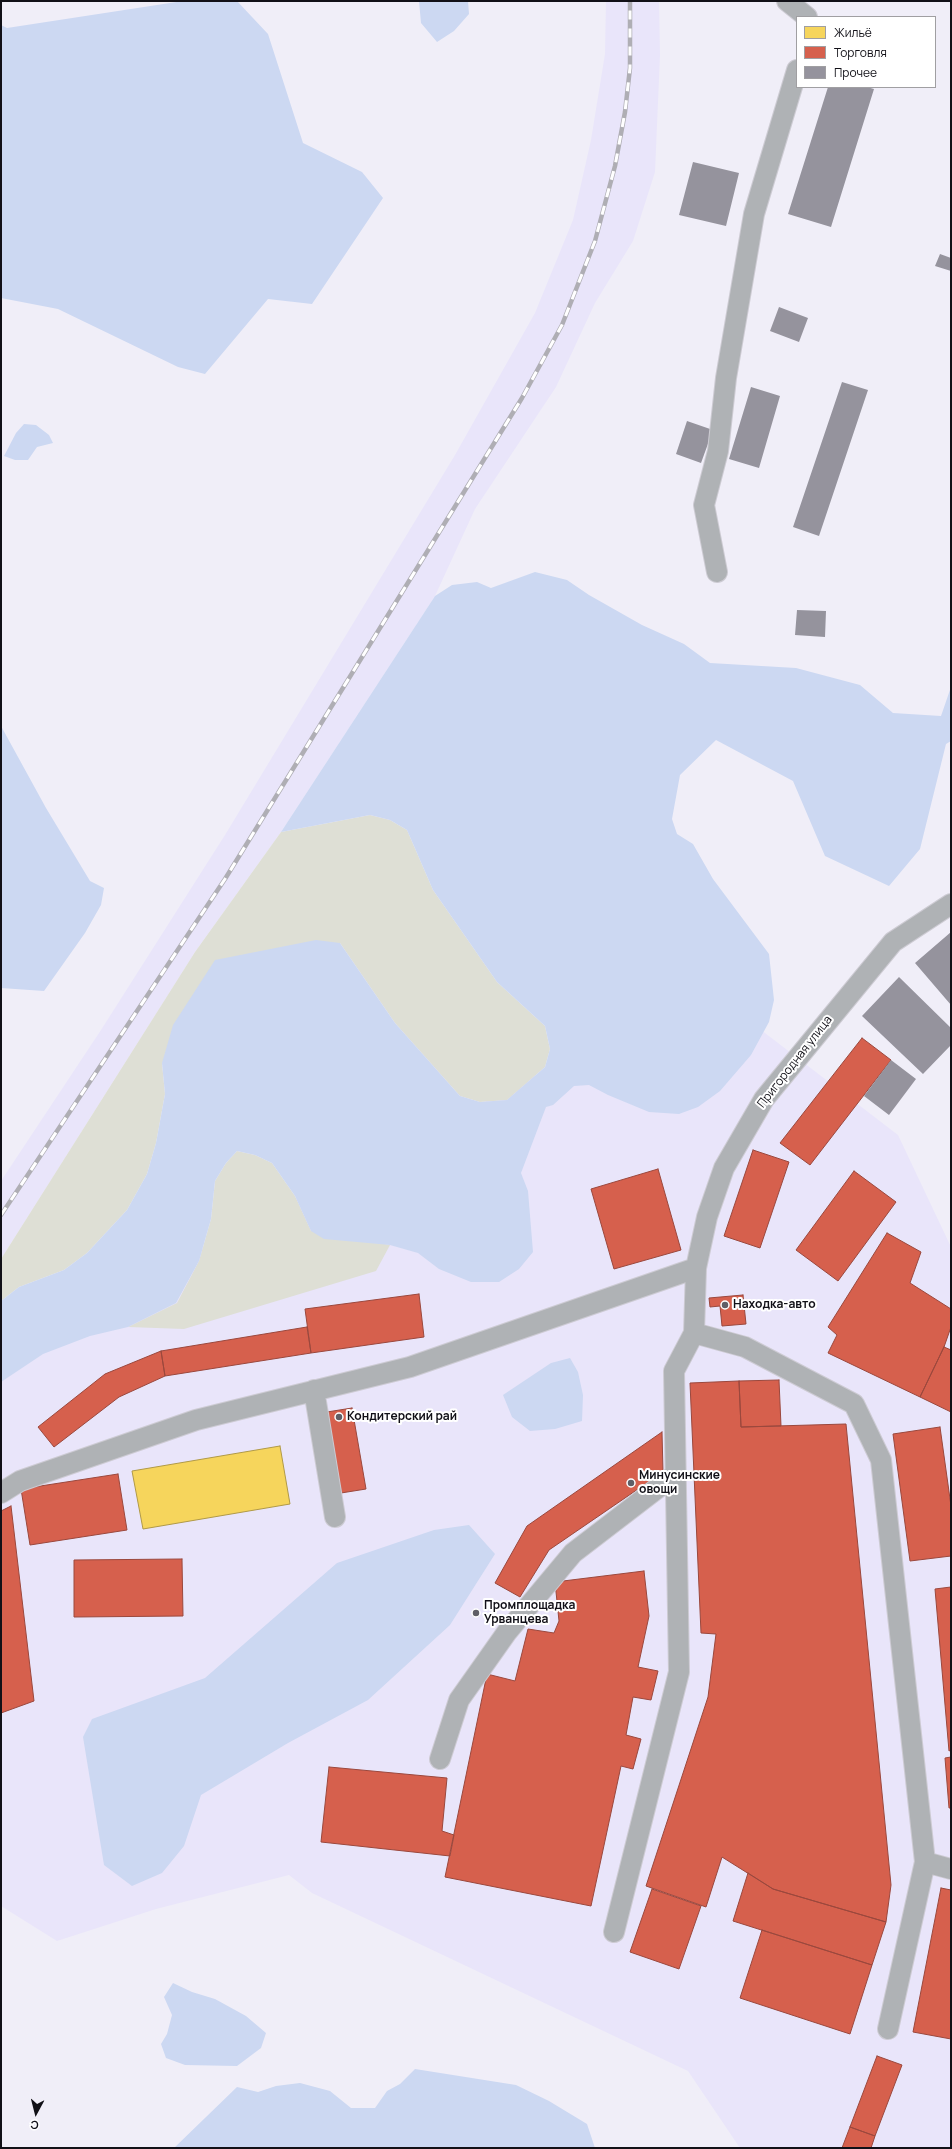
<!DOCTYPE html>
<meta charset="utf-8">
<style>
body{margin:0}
#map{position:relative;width:952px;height:2149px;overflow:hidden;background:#f0eef8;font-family:Manrope,sans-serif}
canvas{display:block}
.frame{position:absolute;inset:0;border:2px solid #111017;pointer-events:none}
.legend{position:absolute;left:796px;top:16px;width:140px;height:72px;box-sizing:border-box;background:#fff;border:1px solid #a09fa2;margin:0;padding:5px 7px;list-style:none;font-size:12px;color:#111017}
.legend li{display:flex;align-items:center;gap:8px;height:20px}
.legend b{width:20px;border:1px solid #a09fa2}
.north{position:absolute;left:16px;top:2093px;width:40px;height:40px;-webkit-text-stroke:3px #fff;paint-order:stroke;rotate:187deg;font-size:11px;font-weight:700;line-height:16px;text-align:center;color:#111017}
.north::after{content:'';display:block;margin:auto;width:14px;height:18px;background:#111017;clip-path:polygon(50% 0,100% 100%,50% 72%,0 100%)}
</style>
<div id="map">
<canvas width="952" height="2149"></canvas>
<div class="frame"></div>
<ul class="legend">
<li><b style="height:11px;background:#f6d55c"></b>Жильё</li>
<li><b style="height:11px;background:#d6604d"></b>Торговля</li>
<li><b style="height:11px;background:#95939d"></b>Прочее</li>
</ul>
<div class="north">С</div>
</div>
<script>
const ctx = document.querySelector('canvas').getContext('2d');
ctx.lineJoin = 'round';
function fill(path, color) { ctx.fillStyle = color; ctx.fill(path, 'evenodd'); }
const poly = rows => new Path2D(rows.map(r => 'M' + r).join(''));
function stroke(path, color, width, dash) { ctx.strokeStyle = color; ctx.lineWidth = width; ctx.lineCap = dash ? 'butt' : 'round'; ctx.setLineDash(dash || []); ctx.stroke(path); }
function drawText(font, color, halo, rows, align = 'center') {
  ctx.font = font + ' Manrope,sans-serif'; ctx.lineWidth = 4; ctx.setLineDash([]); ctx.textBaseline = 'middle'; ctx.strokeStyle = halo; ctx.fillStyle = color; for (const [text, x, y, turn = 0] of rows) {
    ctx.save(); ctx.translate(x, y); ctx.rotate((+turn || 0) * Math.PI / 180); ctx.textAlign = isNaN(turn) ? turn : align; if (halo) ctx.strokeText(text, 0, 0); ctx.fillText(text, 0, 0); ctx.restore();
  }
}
fill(poly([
 [606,1,659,1,660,55,655,172,633,241,595,303,556,387,475,509,435,596,281,832,195,952,1,1259,1,1181,101,1030,225,835,455,455,535,313,573,220,591,140,605,54],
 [735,1010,898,1135,951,1247,951,2148,740,2148,688,2071,312,1893,289,1875,156,1909,57,1941,1,1906,1,1352,571,1057]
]), '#e9e5fa');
fill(poly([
 [370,815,390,820,407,830,433,890,497,982,545,1026,550,1049,545,1067,507,1100,480,1102,460,1096,395,1023,340,943,162,1063,165,1094,156,1143,147,1174,127,1210,87,1253,64,1270,19,1287,1,1301,1,1259,195,952,281,832],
 [237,1151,255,1155,272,1163,295,1196,311,1231,390,1245,376,1271,184,1329,128,1327,177,1303,199,1261,211,1219,215,1181,226,1163]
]), '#dedfd5');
fill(poly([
 [183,1,237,1,268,34,303,143,362,172,383,198,312,304,268,299,205,374,178,367,58,309,1,298,1,25,7,28],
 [419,1,468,1,469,14,454,31,437,42,421,23],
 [24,424,36,425,49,435,53,443,37,447,28,460,15,460,4,456,16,433],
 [535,572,567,580,589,595,642,625,684,644,710,663,796,668,860,685,893,713,941,716,951,687,951,741,946,744,920,849,889,886,825,856,793,781,716,740,680,775,672,819,677,834,693,844,713,879,769,954,774,1000,769,1022,751,1055,720,1091,698,1107,679,1114,649,1112,608,1095,589,1085,574,1086,553,1105,546,1107,521,1173,528,1191,533,1252,519,1269,499,1282,471,1282,439,1269,418,1253,390,1245,324,1239,311,1231,295,1196,272,1163,255,1155,237,1151,226,1163,215,1181,211,1219,199,1261,176,1303,128,1327,90,1336,43,1354,1,1382,1,1301,19,1287,64,1270,87,1253,127,1210,147,1174,156,1143,165,1094,162,1063,173,1025,215,960,316,940,340,943,395,1023,460,1096,480,1102,507,1100,545,1067,550,1049,545,1026,497,982,433,890,407,830,390,820,370,815,281,832,435,596,452,585,477,582,491,588],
 [1,726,46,808,90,881,104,888,101,905,85,933,44,991,1,988],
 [570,1358,578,1372,583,1395,582,1421,555,1429,530,1431,512,1417,503,1395,551,1363],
 [469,1525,495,1554,450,1625,368,1700,288,1743,201,1795,184,1846,162,1873,132,1886,104,1865,83,1737,92,1719,205,1678,337,1563,434,1530],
 [173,1983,192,1992,215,1999,246,2016,266,2033,261,2048,237,2066,185,2065,166,2058,161,2044,167,2034,172,2015,164,1997],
 [415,2069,516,2085,549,2101,587,2124,595,2148,174,2148,237,2087,258,2092,276,2086,300,2083,330,2091,351,2108,375,2108,387,2091,400,2084]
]), '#ccd8f2');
const homes = poly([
 [280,1446,290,1504,143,1529,132,1471,280,1446]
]);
fill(homes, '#f6d55c');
stroke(homes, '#b19a47', 1);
const shops = poly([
 [862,1038,891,1060,810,1165,780,1143,862,1038],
 [753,1150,789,1162,760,1248,724,1236,753,1150],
 [658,1169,681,1250,614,1269,591,1189,658,1169],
 [854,1171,896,1202,838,1281,796,1250,854,1171],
 [887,1233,921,1252,910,1283,951,1309,951,1327,944,1347,920,1397,828,1353,837,1335,828,1327,887,1233],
 [419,1294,424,1337,311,1353,305,1309,419,1294],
 [743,1295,746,1324,722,1326,720,1306,710,1307,709,1298,743,1295],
 [307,1327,311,1353,165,1376,161,1351,307,1327],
 [944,1347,951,1350,951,1412,920,1397,944,1347],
 [161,1351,165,1376,119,1397,54,1447,38,1427,105,1374,161,1351],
 [779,1380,781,1426,741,1427,739,1381,779,1380],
 [739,1381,741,1427,846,1424,891,1885,886,1922,773,1889,722,1857,706,1907,646,1886,708,1697,716,1634,701,1633,690,1383,739,1381],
 [352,1408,366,1489,341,1493,327,1412,352,1408],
 [940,1427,951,1506,951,1556,910,1561,893,1434,940,1427],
 [662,1432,663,1472,549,1550,520,1597,495,1583,527,1526,662,1432],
 [118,1474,127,1530,30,1545,21,1489,118,1474],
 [11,1506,34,1701,1,1713,1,1511,11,1506],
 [182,1559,183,1616,74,1617,74,1560,182,1559],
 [644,1571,649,1616,638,1667,658,1671,651,1700,633,1697,626,1735,641,1739,633,1769,621,1766,591,1906,445,1877,487,1674,515,1681,528,1629,554,1633,559,1621,555,1582,644,1571],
 [951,1587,951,1750,949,1751,935,1589,951,1587],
 [951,1757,951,1808,949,1808,945,1758,951,1757],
 [329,1767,447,1778,442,1831,454,1835,450,1856,321,1842,329,1767],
 [748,1873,773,1889,886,1922,872,1965,733,1921,748,1873],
 [941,1888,951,1890,951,2039,913,2032,941,1888],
 [652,1889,701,1906,679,1969,630,1952,652,1889],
 [762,1930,872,1965,850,2034,740,1998,762,1930],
 [877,2056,902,2065,875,2136,850,2127,877,2056],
 [850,2127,875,2136,871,2148,842,2148,850,2127]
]);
fill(shops, '#d6604d');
stroke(shops, '#9b483d', 1);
fill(poly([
 [828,87,867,87,874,89,831,227,788,214],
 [693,162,739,173,726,226,679,215],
 [940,254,951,258,951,271,935,266],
 [779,307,808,318,799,342,770,331],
 [842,382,868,390,819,536,793,527],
 [751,387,780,396,759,468,729,459],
 [687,421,713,430,701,463,676,454],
 [797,610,826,611,825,637,795,635],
 [951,932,951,1005,915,963],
 [899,977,951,1028,951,1045,923,1074,862,1016],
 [891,1060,916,1079,889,1115,864,1096]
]), '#95939d');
const minor = poly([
 [787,1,807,17],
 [717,572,704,505,718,451,726,378,754,214,797,70],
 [694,1333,745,1347,854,1404,881,1460,925,1862,888,2029],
 [314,1390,335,1517],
 [1,1493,20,1481,196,1420,410,1367,696,1268],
 [440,1759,459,1700,507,1632,573,1553,676,1474],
 [925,1862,951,1869],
 [614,1932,679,1672,674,1371,694,1333,696,1268,707,1217,724,1168,764,1099,893,942,951,904]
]);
stroke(minor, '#cdcbd3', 22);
stroke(minor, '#afb2b5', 20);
const rail = poly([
 [1,1215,225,879,522,398,562,325,595,241,615,166,625,112,630,68,630,1]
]);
stroke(rail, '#afaeb4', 4.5);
stroke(rail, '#fff', 3, [9]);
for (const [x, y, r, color] of [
 [725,1305,4,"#5f5e66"],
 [339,1417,4,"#5f5e66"],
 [631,1483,4,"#5f5e66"],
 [476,1613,4,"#5f5e66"]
]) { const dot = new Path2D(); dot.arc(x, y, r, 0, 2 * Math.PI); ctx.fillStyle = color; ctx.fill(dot); stroke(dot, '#fff', 1.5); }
drawText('12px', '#111017', '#fff', [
 ["Пригородная улица",795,1062,-52]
]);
drawText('bold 12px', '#111017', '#fff', [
 ["Находка-авто",733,1305],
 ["Кондитерский рай",347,1417],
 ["Минусинские",639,1476],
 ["овощи",639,1490],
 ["Промплощадка",484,1606],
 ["Урванцева",484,1620]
], 'left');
</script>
